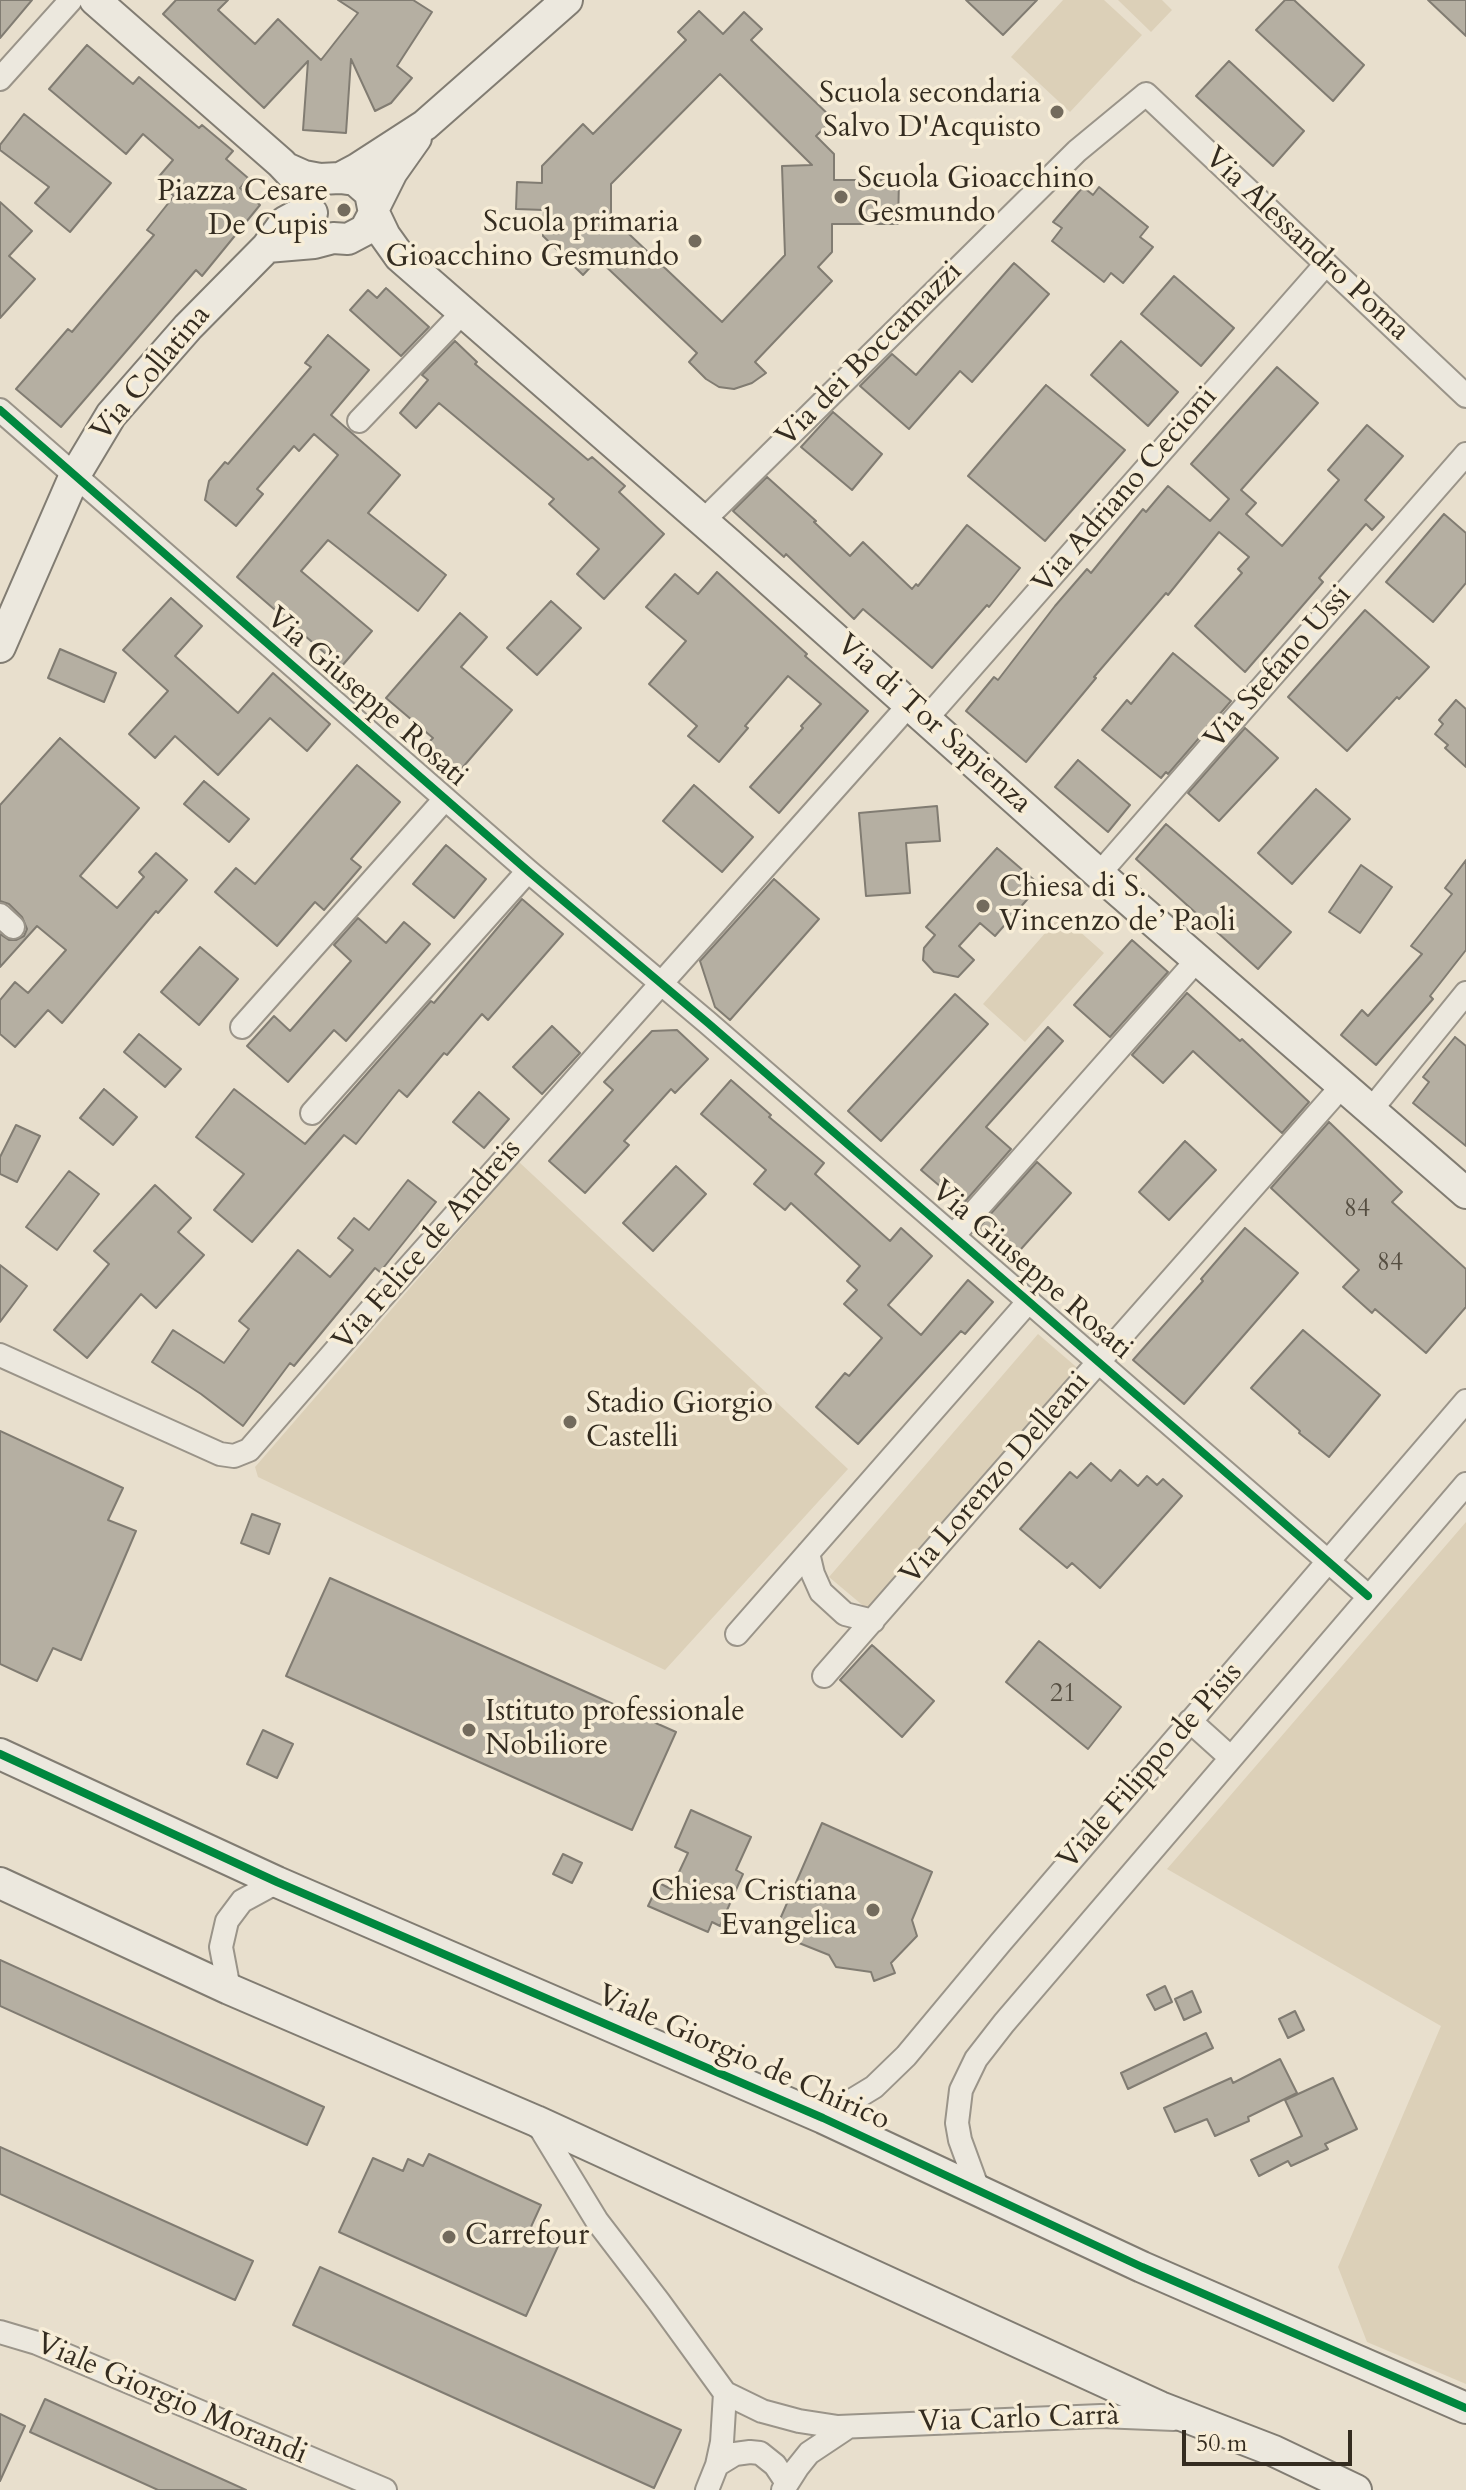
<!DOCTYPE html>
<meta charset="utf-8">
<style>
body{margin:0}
#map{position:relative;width:1466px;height:2490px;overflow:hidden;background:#e8dfcd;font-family:Cardo,serif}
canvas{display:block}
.scale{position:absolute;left:1182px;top:2430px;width:170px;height:36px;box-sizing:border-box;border:4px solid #342c20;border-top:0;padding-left:10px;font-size:24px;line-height:28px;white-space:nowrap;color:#342c20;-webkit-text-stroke:6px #f7edd7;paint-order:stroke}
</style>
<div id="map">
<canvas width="1466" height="2490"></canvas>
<div class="scale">50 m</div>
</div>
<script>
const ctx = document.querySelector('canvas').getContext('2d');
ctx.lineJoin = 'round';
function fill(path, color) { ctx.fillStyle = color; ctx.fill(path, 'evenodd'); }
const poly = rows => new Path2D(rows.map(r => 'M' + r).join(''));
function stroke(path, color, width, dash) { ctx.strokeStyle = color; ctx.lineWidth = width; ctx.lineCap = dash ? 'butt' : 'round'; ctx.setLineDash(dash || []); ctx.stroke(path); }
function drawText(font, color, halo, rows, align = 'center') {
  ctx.font = font + ' Cardo,serif'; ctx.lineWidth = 7; ctx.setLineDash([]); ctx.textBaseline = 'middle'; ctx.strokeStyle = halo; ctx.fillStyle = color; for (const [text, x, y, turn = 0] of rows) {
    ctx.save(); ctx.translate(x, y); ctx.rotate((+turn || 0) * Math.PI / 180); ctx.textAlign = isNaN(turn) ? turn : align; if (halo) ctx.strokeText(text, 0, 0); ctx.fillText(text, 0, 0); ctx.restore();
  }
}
fill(poly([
 [1063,0,1104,0,1142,35,1070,112,1011,57],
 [1118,0,1162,0,1172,10,1151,32],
 [1061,915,1104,953,1025,1042,983,1004],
 [519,1162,848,1469,665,1670,258,1477,255,1467],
 [1038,1334,1081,1371,873,1614,829,1577],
 [1466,1522,1466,2384,1367,2342,1338,2267,1441,2026,1167,1869]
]), '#dcd0b8');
const building = poly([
 [0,0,32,0,0,38,0,0],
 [176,0,228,0,218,10,255,44,278,19,321,60,358,13,338,0,413,0,432,12,397,66,412,78,391,103,375,111,351,59,346,133,303,130,308,61,264,108,163,14,176,0],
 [966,0,1037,0,1003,35,966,0],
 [1285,0,1294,0,1364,65,1333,101,1256,30,1285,0],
 [1428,0,1466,0,1466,36,1428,0],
 [699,11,723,34,744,12,762,29,751,40,833,119,816,136,834,154,834,180,899,180,898,224,832,224,832,252,818,267,832,281,755,362,766,373,752,383,734,389,719,387,706,379,689,362,697,353,598,259,583,275,543,236,544,210,516,209,517,182,542,183,542,166,583,124,593,134,686,40,678,32,699,11],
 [720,74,812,165,782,166,785,255,722,322,611,217,611,184,720,74],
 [87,45,133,84,139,77,199,128,202,125,233,151,226,159,248,178,240,188,260,205,202,276,196,270,61,427,16,389,68,329,72,332,154,235,147,230,174,196,156,180,173,160,143,134,126,154,49,89,87,45],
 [1229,61,1304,131,1273,166,1196,96,1229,61],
 [24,114,111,183,70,232,35,203,49,187,0,150,0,145,24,114],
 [1083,187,1093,195,1099,187,1148,227,1140,237,1153,247,1123,283,1111,273,1104,282,1052,241,1062,228,1053,222,1083,187],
 [0,202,32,231,9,256,35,279,0,318,0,202],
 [1014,263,1049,294,972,382,960,371,909,429,860,386,892,354,916,375,1014,263],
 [1174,276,1234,328,1201,366,1141,314,1174,276],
 [386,288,429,327,401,356,350,310,368,290,377,298,386,288],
 [328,335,369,370,331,415,400,475,368,513,446,575,418,611,328,540,301,571,372,631,341,667,237,577,338,455,314,434,299,451,294,446,257,489,263,494,236,526,205,500,209,481,225,462,228,464,311,367,305,363,328,335],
 [455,341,477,362,475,364,588,460,592,457,625,486,619,492,664,534,604,599,577,574,599,549,549,504,554,499,439,403,416,428,400,413,428,380,422,375,455,341],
 [1121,341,1178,392,1148,426,1091,375,1121,341],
 [1277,367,1318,403,1241,490,1256,503,1246,514,1282,546,1339,480,1328,470,1367,425,1403,456,1365,500,1384,517,1372,530,1366,524,1319,578,1323,582,1245,672,1195,626,1242,573,1238,569,1249,557,1219,532,1168,595,1166,593,1094,677,1096,678,1026,762,966,711,994,677,998,680,1055,606,1087,569,1091,573,1143,509,1146,512,1168,486,1210,521,1229,499,1191,464,1277,367],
 [1046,385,1125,450,1045,541,968,476,1046,385],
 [833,412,882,454,852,490,801,447,833,412],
 [767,477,816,521,814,522,850,556,863,542,912,589,916,584,918,586,967,525,1020,568,989,607,987,605,932,668,863,609,854,619,786,554,784,557,733,511,767,477],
 [1444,514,1466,533,1466,583,1433,622,1386,582,1444,514],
 [717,572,807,654,805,656,868,711,779,813,750,787,803,728,801,726,821,704,788,676,745,726,748,728,719,762,688,736,697,726,649,684,686,641,646,607,675,574,698,594,717,572],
 [171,598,202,626,175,656,238,713,273,673,330,724,307,751,270,718,218,775,175,736,155,758,129,734,168,691,123,650,171,598],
 [551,601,581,628,537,675,507,648,551,601],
 [1365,610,1429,667,1399,699,1397,697,1347,751,1288,697,1365,610],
 [460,613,487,637,461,667,512,710,457,774,425,746,433,738,386,698,460,613],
 [60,649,116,673,104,702,48,678,60,649],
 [1173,653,1231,701,1168,774,1166,772,1161,778,1102,730,1127,700,1131,704,1173,653],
 [1456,700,1466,709,1466,767,1445,748,1448,745,1435,734,1443,724,1439,720,1456,700],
 [1245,728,1278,758,1219,821,1188,793,1245,728],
 [60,738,139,808,80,876,117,908,144,877,139,872,156,853,187,880,158,913,156,911,62,1023,48,1010,15,1047,0,1034,0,1000,15,982,28,993,66,950,37,926,0,967,0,934,9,940,16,940,24,936,27,929,22,917,9,904,0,901,0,805,60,738],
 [1078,760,1130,805,1108,832,1055,787,1078,760],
 [357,765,400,802,351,859,361,867,324,910,315,902,277,946,215,892,236,868,255,884,357,765],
 [204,781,249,819,229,842,184,804,204,781],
 [694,785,753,837,722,872,663,821,694,785],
 [1316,789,1350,819,1292,884,1258,853,1316,789],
 [937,806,940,841,906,843,910,893,866,896,859,813,937,806],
 [1166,824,1291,932,1258,969,1136,859,1166,824],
 [446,845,486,879,454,918,413,884,446,845],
 [997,848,1040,885,995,936,980,923,959,946,974,960,958,977,934,972,923,960,924,948,935,935,926,927,997,848],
 [1466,860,1466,950,1430,996,1433,999,1376,1065,1341,1035,1362,1010,1368,1016,1422,954,1411,946,1452,894,1445,888,1466,860],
 [1361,865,1392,887,1360,933,1329,912,1361,865],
 [774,879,819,919,730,1020,715,1007,700,961,774,879],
 [522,899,563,934,488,1020,482,1014,447,1055,444,1053,407,1097,399,1090,356,1144,344,1135,252,1242,214,1210,244,1174,196,1137,234,1089,305,1144,431,1001,434,1003,522,899],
 [358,918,386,943,404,922,430,944,346,1041,334,1030,288,1082,247,1046,274,1016,290,1031,351,961,334,945,358,918],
 [1132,940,1168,972,1110,1037,1074,1005,1132,940],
 [200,947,238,979,199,1025,161,992,200,947],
 [1187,993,1240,1041,1242,1039,1309,1102,1282,1133,1193,1051,1163,1083,1132,1055,1187,993],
 [955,994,988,1024,881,1141,848,1111,955,994],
 [552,1026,580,1053,542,1094,513,1067,552,1026],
 [1048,1027,1063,1041,986,1127,1011,1149,962,1205,921,1170,1048,1027],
 [677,1030,708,1059,675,1093,671,1089,624,1141,629,1145,585,1193,549,1161,613,1090,604,1082,652,1031,677,1030],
 [139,1034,181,1069,165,1087,124,1052,139,1034],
 [1455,1037,1466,1046,1466,1146,1413,1103,1429,1082,1423,1077,1455,1037],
 [731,1080,771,1115,769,1117,824,1163,815,1174,890,1241,901,1228,932,1256,888,1305,921,1335,968,1280,993,1302,965,1334,961,1331,858,1444,816,1407,845,1373,849,1376,882,1338,844,1304,857,1290,847,1281,860,1266,791,1203,785,1210,754,1184,766,1170,701,1114,731,1080],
 [104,1089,137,1117,113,1145,80,1118,104,1089],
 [479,1092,509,1119,484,1148,453,1122,479,1092],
 [1329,1122,1402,1192,1392,1202,1466,1269,1466,1307,1426,1353,1375,1309,1372,1313,1343,1287,1359,1270,1271,1188,1329,1122],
 [16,1125,40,1136,17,1182,0,1174,0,1157,16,1125],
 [1185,1141,1216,1170,1169,1220,1139,1192,1185,1141],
 [1037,1162,1071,1193,1013,1258,979,1227,1037,1162],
 [676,1166,706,1194,653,1251,623,1223,676,1166],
 [69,1171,99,1194,57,1250,26,1227,69,1171],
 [408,1180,436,1202,380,1272,375,1268,294,1366,290,1363,243,1426,201,1394,152,1362,173,1330,224,1363,249,1329,239,1321,298,1250,330,1277,353,1250,338,1238,354,1218,369,1230,408,1180],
 [155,1185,191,1218,178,1232,204,1255,156,1308,141,1294,87,1358,54,1330,109,1264,94,1251,155,1185],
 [1245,1228,1298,1273,1184,1404,1133,1360,1203,1281,1201,1279,1245,1228],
 [0,1265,27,1286,0,1322,0,1265],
 [1303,1330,1380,1395,1329,1457,1299,1433,1300,1431,1251,1388,1303,1330],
 [0,1431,123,1488,108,1520,136,1531,81,1660,53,1648,37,1681,0,1664,0,1431],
 [1091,1463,1111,1481,1120,1470,1138,1486,1147,1476,1157,1485,1163,1479,1182,1496,1100,1588,1072,1563,1067,1568,1020,1529,1070,1472,1077,1478,1091,1463],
 [252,1514,280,1524,269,1554,241,1543,252,1514],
 [330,1578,676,1732,632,1830,286,1676,330,1578],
 [1039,1641,1121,1707,1088,1749,1006,1682,1039,1641],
 [872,1645,934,1701,902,1737,840,1680,872,1645],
 [263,1730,293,1744,277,1778,247,1764,263,1730],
 [691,1810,751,1837,736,1870,743,1874,720,1926,712,1922,708,1932,648,1906,659,1883,671,1889,688,1853,675,1847,691,1810],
 [822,1823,932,1872,912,1920,917,1936,891,1963,895,1973,874,1981,871,1972,836,1967,829,1955,774,1933,822,1823],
 [563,1854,582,1863,572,1883,553,1874,563,1854],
 [0,1960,324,2107,307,2145,0,2006,0,1960],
 [1165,1986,1172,2002,1155,2010,1147,1995,1165,1986],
 [1192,1991,1201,2012,1184,2020,1175,1999,1192,1991],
 [1295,2011,1304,2030,1288,2038,1279,2019,1295,2011],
 [1206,2033,1213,2048,1128,2089,1121,2073,1206,2033],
 [1280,2059,1297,2093,1248,2117,1249,2121,1215,2136,1207,2119,1175,2132,1164,2108,1231,2078,1233,2083,1280,2059],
 [1333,2078,1357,2129,1325,2144,1328,2149,1291,2166,1288,2161,1259,2176,1251,2160,1302,2136,1285,2100,1333,2078],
 [0,2147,253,2261,235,2300,0,2194,0,2147],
 [429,2154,541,2205,530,2229,560,2242,526,2316,339,2232,373,2158,403,2171,408,2159,423,2166,429,2154],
 [320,2267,681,2430,654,2488,293,2325,320,2267],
 [45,2399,246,2490,158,2490,30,2432,45,2399],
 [0,2414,25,2426,0,2481,0,2414]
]);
fill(building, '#b5afa2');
stroke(building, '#817c72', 2);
const street = poly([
 [0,79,71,0],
 [0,410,528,871,708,1023,1368,1596],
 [359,421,463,312],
 [703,521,1077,151,1146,94,1466,396],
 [926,719,1326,264],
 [1099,874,1466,454],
 [0,915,13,927],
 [242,1027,445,799],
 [1370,1111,1466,993],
 [312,1113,528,871],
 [954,1235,1197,960],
 [0,1355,220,1454,234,1456,249,1450,375,1305,909,705],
 [808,1553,813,1574,821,1592,845,1614,873,1621],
 [737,1634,1029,1301],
 [824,1676,1088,1374,1342,1086],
 [1190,1721,1230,1757],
 [229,1989,221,1947,227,1921,242,1901,277,1882],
 [823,2118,874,2087,906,2056,1001,1942,1466,1401],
 [536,2121,597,2221,659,2302,725,2393,762,2411,799,2421,838,2427,1101,2416,1174,2419],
 [979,2192,960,2140,957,2123,961,2090,976,2059,1004,2023,1466,1484],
 [0,2332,37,2343,385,2490],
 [717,2465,735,2454,750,2452,760,2453,775,2465,787,2483],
 [707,2490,717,2465,722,2442,725,2393],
 [783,2490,797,2468,809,2453,848,2427]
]);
const secondary = poly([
 [95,0,281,163,299,182],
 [286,168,304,176,320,179,340,178,357,169,425,125,567,0],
 [374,208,392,172,416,138],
 [374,213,385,236,400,257,728,543,1099,874,1466,1193],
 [267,247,314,243,333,238,348,239,365,230,374,213,370,193,355,180,340,178],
 [0,647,75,475,111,415,188,327,267,247,285,222,296,216,312,213],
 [0,1754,277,1882,823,2118,1142,2267,1466,2408],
 [0,1883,229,1989,536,2121,1160,2407,1274,2451,1356,2490]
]);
stroke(street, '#9a9489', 26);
stroke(secondary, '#817c72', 34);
stroke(street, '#ece8de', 22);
stroke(secondary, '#ece8de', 30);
stroke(poly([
 [0,410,528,871,708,1023,1368,1596],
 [0,1754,277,1882,823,2118,1142,2267,1466,2408]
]), '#00873e', 8);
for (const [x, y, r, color] of [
 [1057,112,8,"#736b5d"],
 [841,197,8,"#736b5d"],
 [344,210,8,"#736b5d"],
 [695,241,8,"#736b5d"],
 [983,906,8,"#736b5d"],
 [570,1422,8,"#736b5d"],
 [469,1730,8,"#736b5d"],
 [873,1910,8,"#736b5d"],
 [449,2237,8,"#736b5d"]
]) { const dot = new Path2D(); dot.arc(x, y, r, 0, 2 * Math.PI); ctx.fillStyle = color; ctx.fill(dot); stroke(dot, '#f7edd7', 3); }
drawText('26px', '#544d40', null, [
 ["84",1357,1210],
 ["84",1390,1264],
 ["21",1063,1695]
]);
drawText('30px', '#342c20', '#f7edd7', [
 ["Scuola secondaria",1041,95,"right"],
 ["Salvo D'Acquisto",1041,129,"right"],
 ["Scuola Gioacchino",857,180],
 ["Gesmundo",857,214],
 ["Piazza Cesare",328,193,"right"],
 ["De Cupis",328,227,"right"],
 ["Scuola primaria",679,224,"right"],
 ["Gioacchino Gesmundo",679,258,"right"],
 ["Chiesa di S.",999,889],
 ["Vincenzo de’ Paoli",999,923],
 ["Stadio Giorgio",586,1405],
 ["Castelli",586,1439],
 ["Istituto professionale",485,1713],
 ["Nobiliore",485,1747],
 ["Chiesa Cristiana",857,1893,"right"],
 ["Evangelica",857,1927,"right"],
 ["Carrefour",465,2237]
], 'left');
drawText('30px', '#342c20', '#f7edd7', [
 ["Via Alessandro Poma",1306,245,43],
 ["Via dei Boccamazzi",870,355,-45],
 ["Via Collatina",152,374,-50],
 ["Via Adriano Cecioni",1126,491,-49],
 ["Via Stefano Ussi",1279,668,-49],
 ["Via Giuseppe Rosati",366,698,41],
 ["Via di Tor Sapienza",933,725,42],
 ["Via Felice de Andreis",428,1246,-49],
 ["Via Giuseppe Rosati",1031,1271,41],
 ["Via Lorenzo Delleani",996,1479,-49],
 ["Viale Filippo de Pisis",1151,1767,-49],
 ["Viale Giorgio de Chirico",743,2059,24],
 ["Viale Giorgio Morandi",171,2400,23],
 ["Via Carlo Carrà",1019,2420,-2]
]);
</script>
